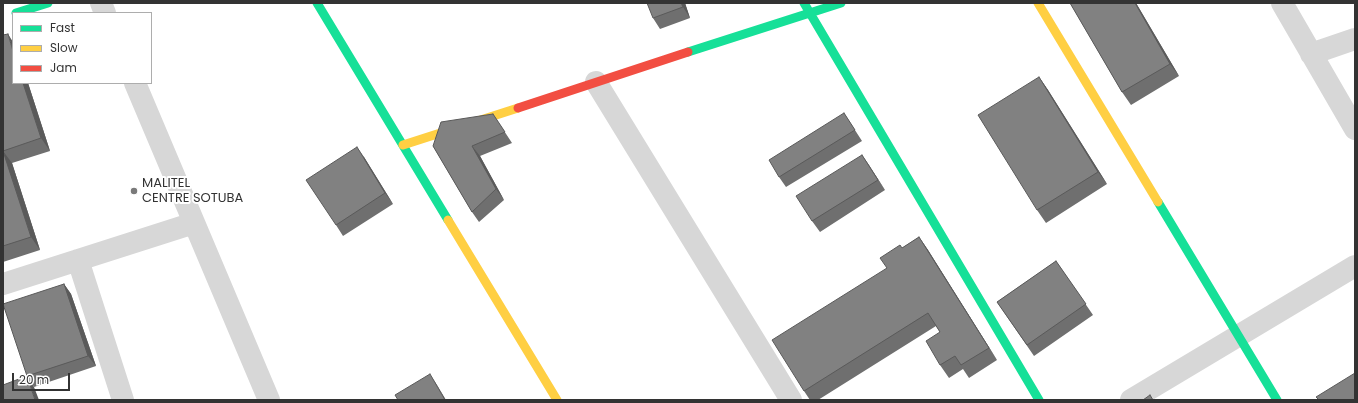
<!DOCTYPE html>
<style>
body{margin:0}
#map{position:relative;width:1358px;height:403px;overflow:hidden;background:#fff;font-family:Poppins,sans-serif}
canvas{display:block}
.frame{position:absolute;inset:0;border:4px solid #333;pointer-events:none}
.legend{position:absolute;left:12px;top:12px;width:140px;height:72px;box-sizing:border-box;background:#fff;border:1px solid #adadad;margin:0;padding:5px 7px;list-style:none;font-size:12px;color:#333}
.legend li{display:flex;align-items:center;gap:8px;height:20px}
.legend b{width:20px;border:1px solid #adadad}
.scale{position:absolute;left:12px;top:373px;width:58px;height:18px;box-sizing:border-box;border:2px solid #333;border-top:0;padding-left:5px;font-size:12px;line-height:14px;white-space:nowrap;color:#333;-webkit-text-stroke:3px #fff;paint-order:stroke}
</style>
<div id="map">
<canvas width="1358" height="403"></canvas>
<div class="frame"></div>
<ul class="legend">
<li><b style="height:5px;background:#16e098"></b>Fast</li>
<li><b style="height:5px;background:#ffcf43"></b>Slow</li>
<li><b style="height:5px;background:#f24e42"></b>Jam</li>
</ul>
<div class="scale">20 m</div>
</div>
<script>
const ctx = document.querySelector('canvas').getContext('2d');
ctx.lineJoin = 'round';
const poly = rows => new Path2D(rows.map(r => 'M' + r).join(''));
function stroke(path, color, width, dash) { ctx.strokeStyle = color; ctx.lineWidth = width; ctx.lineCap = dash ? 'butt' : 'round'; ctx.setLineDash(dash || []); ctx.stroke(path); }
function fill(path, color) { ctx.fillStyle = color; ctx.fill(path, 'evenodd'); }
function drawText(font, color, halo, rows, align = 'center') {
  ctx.font = font + ' Poppins,sans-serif'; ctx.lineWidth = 4; ctx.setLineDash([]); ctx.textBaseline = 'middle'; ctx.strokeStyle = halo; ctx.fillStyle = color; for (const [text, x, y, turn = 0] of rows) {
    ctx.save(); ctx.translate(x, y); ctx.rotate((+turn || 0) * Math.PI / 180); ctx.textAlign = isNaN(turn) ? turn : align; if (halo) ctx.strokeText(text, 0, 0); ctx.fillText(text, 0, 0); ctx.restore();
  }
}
stroke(poly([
 [101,3,105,13],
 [1282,3,1355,129],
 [1311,54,1355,39],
 [596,82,791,400],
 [135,83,269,400],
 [78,260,123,400],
 [3,284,194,223],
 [1131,400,1355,266]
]), '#d7d7d7', 22);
stroke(poly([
 [317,3,448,220],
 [804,3,1039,400],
 [16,13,48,3],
 [688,52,841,3],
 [1158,202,1277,400]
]), '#16e098', 9);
stroke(poly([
 [1038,3,1158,202],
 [403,145,518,108],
 [448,220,557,400]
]), '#ffcf43', 9);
stroke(poly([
 [518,108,688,52]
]), '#f24e42', 9);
fill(poly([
 [685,3,690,18,660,29,653,18],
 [1070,3,1136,3,1179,76,1131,105,1122,92],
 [3,35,13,83,28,83,50,151,12,163,40,250,3,262],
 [1039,77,1048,90,1107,184,1046,223,1037,210],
 [844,113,862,141,786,187,779,177],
 [493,114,512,143,480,156,504,200,479,222,472,212,433,146],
 [862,155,885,190,820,232,812,221],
 [364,157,393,204,343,236,336,225],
 [919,237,928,250,997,360,969,378,963,369,949,378,940,365,940,332,936,326,818,400,810,400,804,391,887,268,902,248],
 [1056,261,1093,315,1034,356,997,302],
 [64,284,71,294,96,366,34,387,27,376]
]), '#6f6f6f');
fill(poly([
 [681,3,685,3,690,18,683,7],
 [1135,3,1136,3,1179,76,1170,64],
 [8,34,13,42,13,51],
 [1039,77,1048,90,1107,184,1098,172],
 [23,83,28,83,50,151,41,138],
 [472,146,480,156,504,200,496,189],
 [357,147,364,157,393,204,385,193],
 [3,151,12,163,40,250,31,237],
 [862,155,869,165,885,190,878,180],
 [919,237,928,250,997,360,989,348],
 [64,284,71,294,96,366,88,356],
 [430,374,437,385,446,400,445,400],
 [27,376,34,387,39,400,35,400]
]), '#5a5a5a');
const building = poly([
 [647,3,681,3,683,7,653,18,647,3],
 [1070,3,1135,3,1170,64,1122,92,1070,3],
 [8,34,13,51,13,83,23,83,41,138,3,151,3,35,8,34],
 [1039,77,1098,172,1037,210,978,115,1039,77],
 [844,113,855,130,779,177,769,160,844,113],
 [493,114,505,132,472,146,496,189,472,212,433,146,441,122,493,114],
 [357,147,385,193,336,225,306,180,357,147],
 [3,151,31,237,3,246,3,151],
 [862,155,878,180,812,221,796,196,862,155],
 [919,237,989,348,961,365,955,356,940,365,926,341,940,332,928,313,804,391,772,340,887,268,880,258,900,245,902,248,919,237],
 [1056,261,1086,304,1027,345,997,302,1056,261],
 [64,284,88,356,27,376,3,304,64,284],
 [1355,373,1355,400,1319,400,1316,397,1355,373],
 [430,374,445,400,398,400,395,395,430,374],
 [27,376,35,400,3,400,3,385,27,376],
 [1150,395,1153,400,1143,400,1150,395]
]);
fill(building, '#818181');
stroke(building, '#5a5a5a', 1);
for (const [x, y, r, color] of [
 [134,191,4,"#7a7a7a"]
]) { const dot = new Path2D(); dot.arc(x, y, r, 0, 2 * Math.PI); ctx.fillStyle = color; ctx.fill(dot); stroke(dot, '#fff', 1.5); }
drawText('13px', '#333', '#fff', [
 ["MALITEL",142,184],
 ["CENTRE SOTUBA",142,199]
], 'left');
</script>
